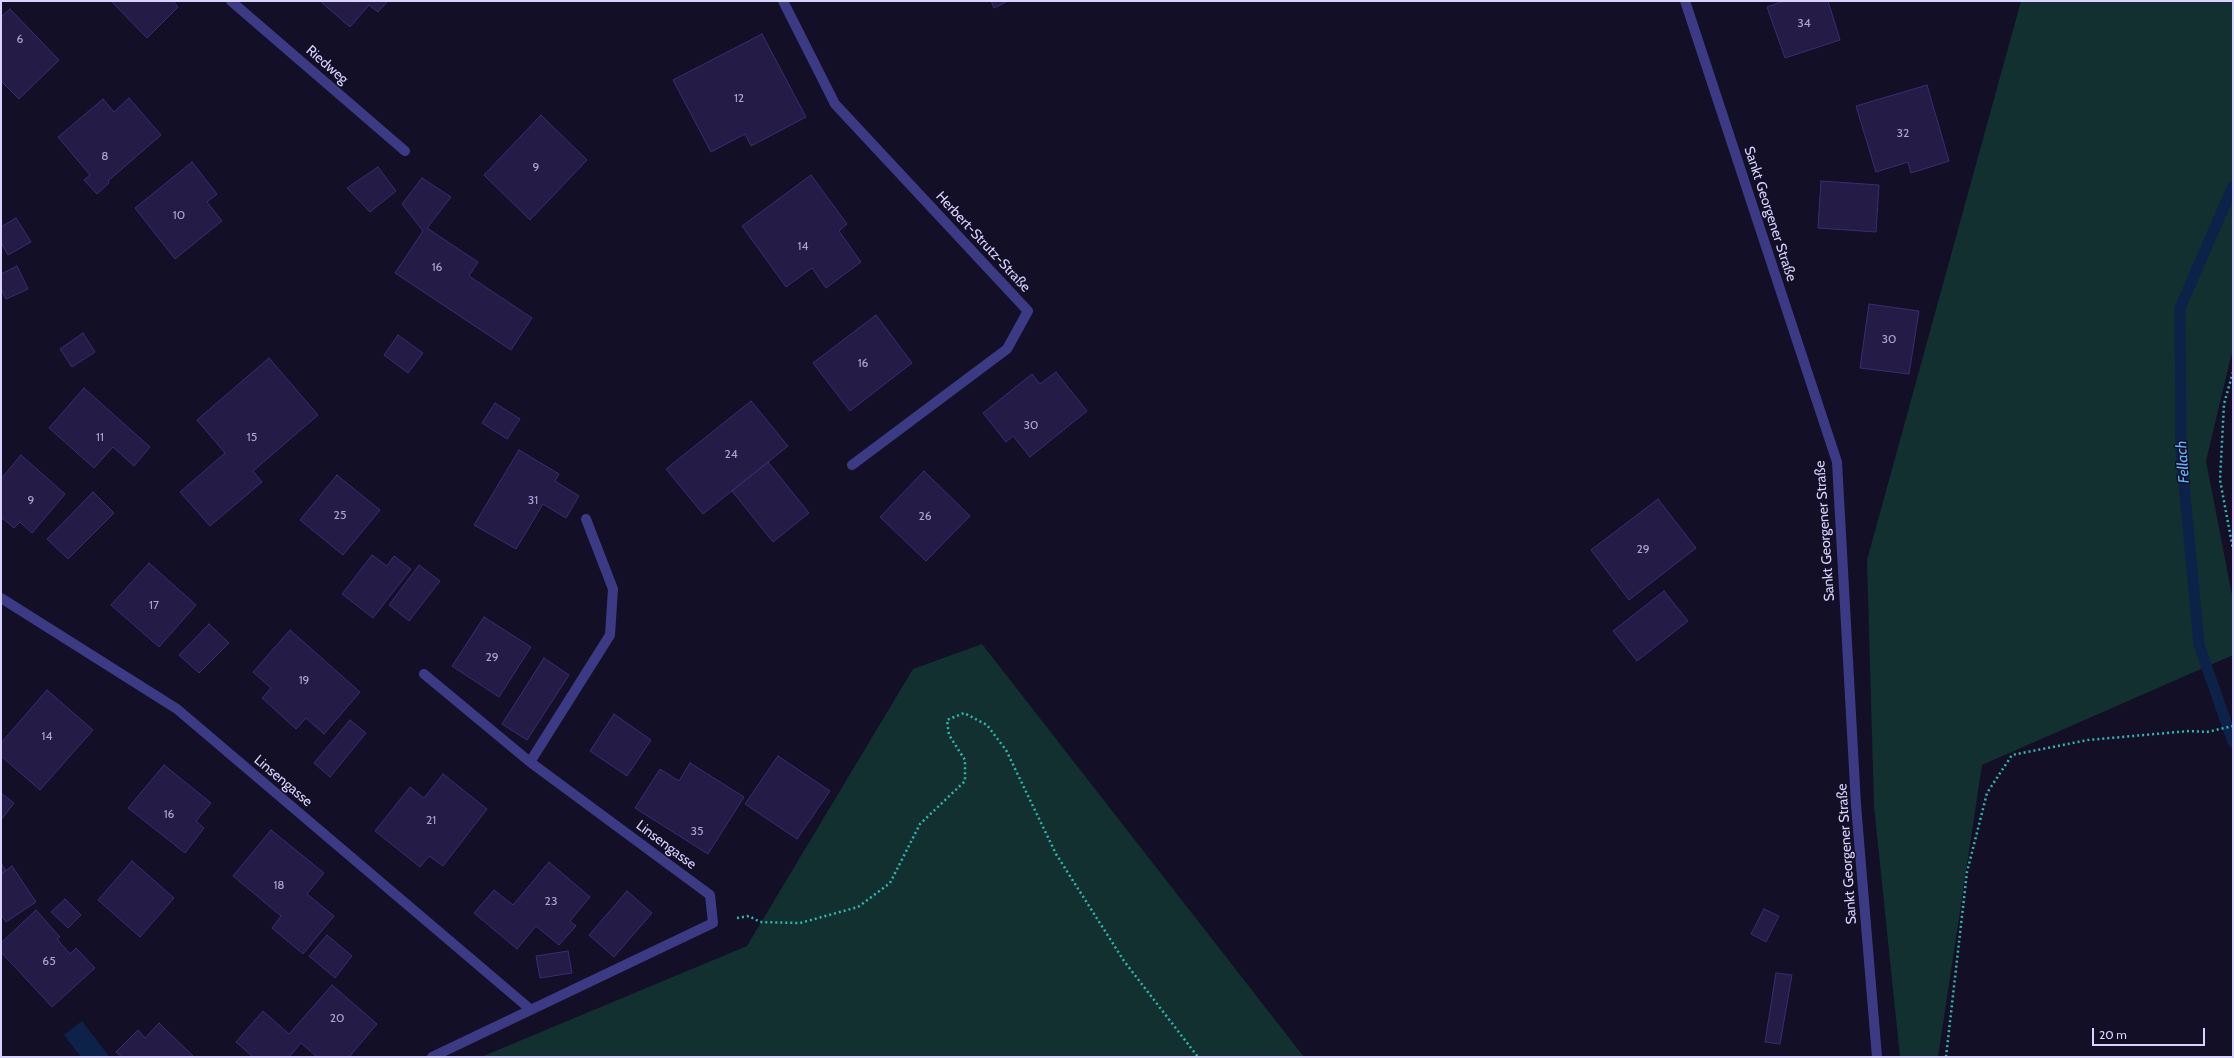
<!DOCTYPE html>
<meta charset="utf-8">
<style>
body{margin:0}
#map{position:relative;width:2234px;height:1058px;overflow:hidden;background:#130f26;font-family:Cabin,sans-serif}
canvas{display:block}
.frame{position:absolute;inset:0;border:2px solid #d9d4ff;pointer-events:none}
.scale{position:absolute;left:2092px;top:1028px;width:113px;height:18px;box-sizing:border-box;border:2px solid #d9d4ff;border-top:0;padding-left:5px;font-size:12px;line-height:14px;white-space:nowrap;color:#d9d4ff;-webkit-text-stroke:3px #130f26;paint-order:stroke}
</style>
<div id="map">
<canvas width="2234" height="1058"></canvas>
<div class="frame"></div>
<div class="scale">20 m</div>
</div>
<script>
const ctx = document.querySelector('canvas').getContext('2d');
ctx.lineJoin = 'round';
function fill(path, color) { ctx.fillStyle = color; ctx.fill(path, 'evenodd'); }
const poly = rows => new Path2D(rows.map(r => 'M' + r).join(''));
function stroke(path, color, width, dash) { ctx.strokeStyle = color; ctx.lineWidth = width; ctx.lineCap = dash ? 'butt' : 'round'; ctx.setLineDash(dash || []); ctx.stroke(path); }
function drawText(font, color, halo, rows, align = 'center') {
  ctx.font = font + ' Cabin,sans-serif'; ctx.lineWidth = 3; ctx.setLineDash([]); ctx.textBaseline = 'middle'; ctx.strokeStyle = halo; ctx.fillStyle = color; for (const [text, x, y, turn = 0] of rows) {
    ctx.save(); ctx.translate(x, y); ctx.rotate((+turn || 0) * Math.PI / 180); ctx.textAlign = isNaN(turn) ? turn : align; if (halo) ctx.strokeText(text, 0, 0); ctx.fillText(text, 0, 0); ctx.restore();
  }
}
fill(poly([
 [2021,1,2233,1,2233,348,2206,461,2233,600,2233,655,1982,765,1938,1057,1900,1057,1874,806,1867,560],
 [982,644,1304,1057,481,1057,747,946,913,669]
]), '#12302f');
fill(poly([
 [82,1021,108,1055,106,1057,81,1057,64,1035]
]), '#0c2248');
stroke(poly([
 [2233,186,2180,308,2181,451,2199,645,2233,742]
]), '#0c2248', 11);
const building = poly([
 [111,1,173,1,178,7,147,38,111,1],
 [320,1,388,1,378,12,369,5,350,27,320,1],
 [991,1,1008,1,994,8,991,1],
 [1784,1,1828,1,1840,40,1785,58,1767,7,1784,1],
 [10,9,59,60,19,99,1,81,1,17,10,9],
 [762,34,806,117,751,146,745,134,711,152,673,80,762,34],
 [1927,85,1949,161,1911,173,1908,162,1876,172,1856,106,1927,85],
 [129,98,161,135,108,181,109,183,97,194,84,180,90,175,58,137,103,99,114,112,129,98],
 [541,115,587,160,530,220,484,175,541,115],
 [192,162,217,194,207,202,222,221,175,259,135,208,192,162],
 [378,167,396,191,370,212,347,188,378,167],
 [811,175,847,224,839,231,861,262,826,288,812,268,786,287,742,226,811,175],
 [422,178,451,197,427,228,478,262,469,276,532,318,511,350,395,273,423,231,402,204,422,178],
 [1821,181,1879,185,1876,232,1818,228,1821,181],
 [16,218,31,242,8,255,1,242,1,227,16,218],
 [17,266,28,289,6,299,1,289,1,274,17,266],
 [1869,304,1919,311,1909,374,1860,368,1869,304],
 [876,315,912,363,850,411,813,363,876,315],
 [83,333,95,352,72,367,60,349,83,333],
 [398,335,423,353,408,373,384,355,398,335],
 [269,358,318,415,253,471,262,482,210,526,180,492,225,453,197,420,269,358],
 [1056,372,1087,411,1030,457,1013,436,1006,442,983,413,1032,374,1040,384,1056,372],
 [84,388,150,447,134,466,113,447,94,468,49,428,84,388],
 [751,401,788,446,703,514,666,469,751,401],
 [495,403,520,419,507,439,482,423,495,403],
 [519,450,559,474,555,481,579,496,566,518,543,504,516,549,474,525,519,450],
 [21,455,65,494,32,533,20,522,14,528,1,517,1,479,21,455],
 [768,462,809,513,773,542,732,491,768,462],
 [924,471,970,516,926,561,880,517,924,471],
 [337,475,380,510,343,555,300,520,337,475],
 [93,492,114,513,68,559,47,539,93,492],
 [1658,499,1696,548,1629,600,1591,550,1658,499],
 [372,555,387,566,394,556,411,569,373,618,342,594,372,555],
 [149,563,196,605,159,647,111,605,149,563],
 [419,565,440,581,409,621,389,605,419,565],
 [1664,591,1688,621,1637,661,1613,631,1664,591],
 [484,617,531,647,499,697,452,666,484,617],
 [209,624,229,643,199,673,179,655,209,624],
 [290,630,360,692,324,734,306,718,296,729,262,698,271,688,253,672,290,630],
 [544,658,569,675,527,740,502,724,544,658],
 [47,690,93,730,40,790,1,756,1,743,47,690],
 [614,714,651,740,627,776,590,751,614,714],
 [350,720,366,733,330,777,314,763,350,720],
 [778,756,830,791,797,839,745,804,778,756],
 [690,763,744,797,708,854,635,808,660,769,679,781,690,763],
 [164,765,211,803,196,821,204,828,185,853,128,808,164,765],
 [443,774,487,809,443,866,429,856,420,867,375,831,410,787,424,798,443,774],
 [1,793,14,803,1,820,1,793],
 [271,830,324,873,307,894,334,916,303,954,272,928,281,916,233,876,271,830],
 [132,861,174,898,140,937,98,900,132,861],
 [549,862,590,897,570,921,576,926,559,945,536,926,517,949,474,913,494,890,513,905,549,862],
 [1,863,6,871,1,874,1,863],
 [12,866,36,902,6,922,1,914,1,874,12,866],
 [627,891,652,913,614,957,589,935,627,891],
 [65,899,81,915,68,928,51,912,65,899],
 [1764,909,1779,916,1766,942,1751,934,1764,909],
 [36,910,60,937,57,939,70,954,76,948,95,968,52,1007,1,952,1,943,36,910],
 [327,935,352,956,335,978,309,956,327,935],
 [568,951,572,973,540,978,536,956,568,951],
 [1776,973,1792,975,1780,1044,1765,1042,1776,973],
 [332,985,377,1024,349,1057,317,1057,301,1043,289,1057,253,1057,236,1042,263,1011,289,1034,332,985],
 [159,1023,194,1057,122,1057,116,1052,138,1030,145,1038,159,1023]
]);
fill(building, '#241b47');
stroke(building, '#3b2d73', 1);
stroke(poly([
 [2233,372,2224,404,2220,480,2233,549],
 [737,918,749,916,760,922,800,923,858,907,890,883,920,824,965,781,965,760,949,735,947,720,964,713,987,725,1006,750,1056,854,1124,961,1198,1057],
 [1946,1057,1967,872,1987,793,2012,755,2088,740,2189,731,2207,732,2233,726]
]), '#2fb8b0', 2.5, [2, 3]);
stroke(poly([
 [231,1,405,151],
 [783,1,835,104,1028,311,1007,349,852,465],
 [1685,1,1837,462,1856,805,1877,1057],
 [1,598,177,709,530,1009],
 [424,674,530,762,710,895,713,923,432,1057],
 [530,762,610,635,613,589,586,519]
]), '#3d3a85', 10);
drawText('12px', '#aca6d1', null, [
 ["34",1804,23],
 ["6",20,39],
 ["12",739,98],
 ["32",1903,133],
 ["8",105,156],
 ["9",536,167],
 ["10",179,215],
 ["14",803,246],
 ["16",437,267],
 ["30",1889,339],
 ["16",863,363],
 ["30",1031,425],
 ["11",100,437],
 ["15",252,437],
 ["24",731,454],
 ["9",31,500],
 ["31",533,500],
 ["25",340,515],
 ["26",925,516],
 ["29",1643,549],
 ["17",154,605],
 ["29",492,657],
 ["19",304,680],
 ["14",47,736],
 ["16",169,814],
 ["21",431,820],
 ["35",697,831],
 ["18",279,885],
 ["23",551,901],
 ["65",49,961],
 ["20",337,1018]
]);
drawText('14px', '#d9d4ff', '#130f26', [
 ["Riedweg",327,65,41],
 ["Sankt Georgener Straße",1770,214,72],
 ["Herbert-Strutz-Straße",983,242,47],
 ["Sankt Georgener Straße",1825,531,-94],
 ["Linsengasse",283,781,40],
 ["Linsengasse",666,845,37],
 ["Sankt Georgener Straße",1847,854,-94]
]);
drawText('italic 15px', '#62b6ff', '#130f26', [
 ["Fellach",2183,462,-94]
]);
</script>
